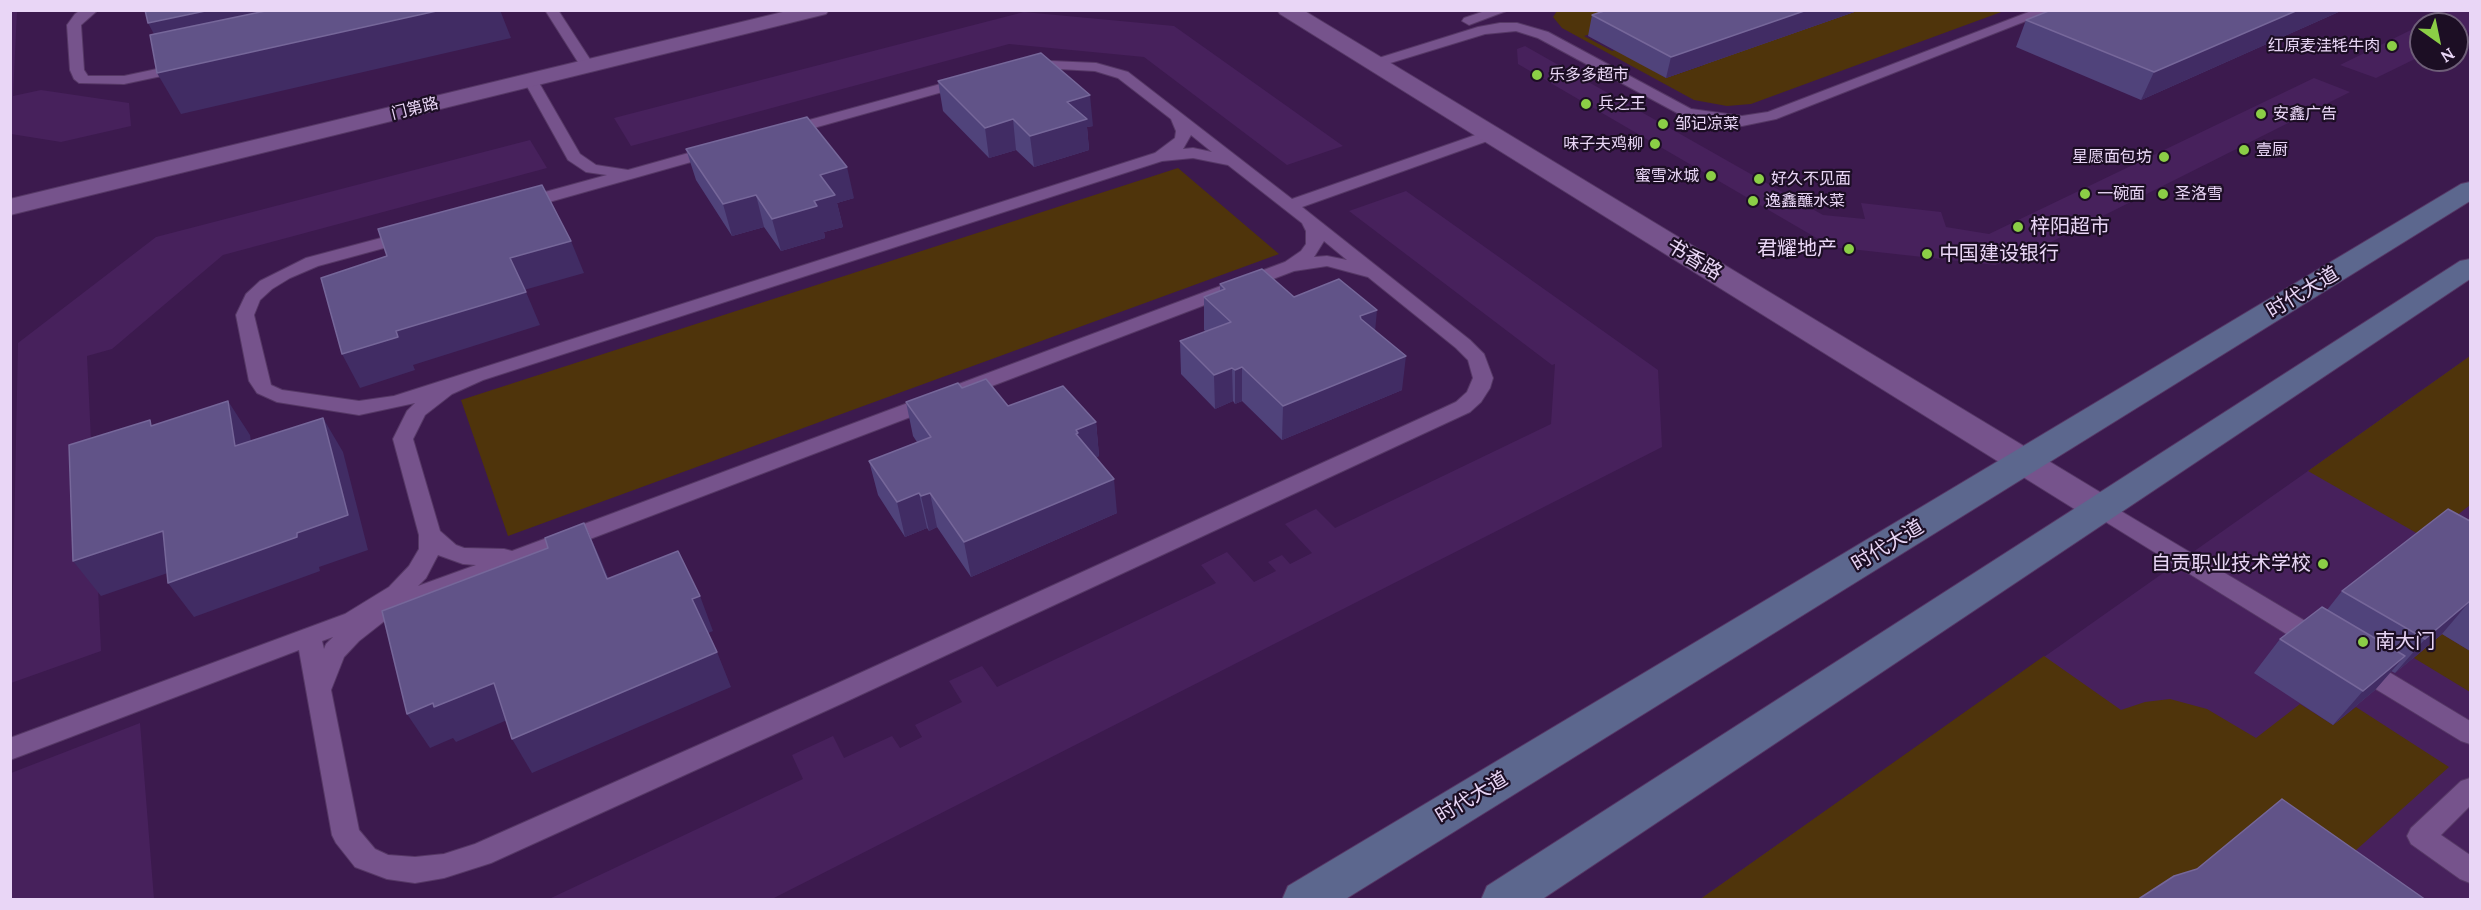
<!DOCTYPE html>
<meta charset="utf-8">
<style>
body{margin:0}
#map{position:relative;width:2481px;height:910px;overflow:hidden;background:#3c1a4e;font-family:Lora,serif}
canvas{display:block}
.frame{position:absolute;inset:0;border:12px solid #e9d6f6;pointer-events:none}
.north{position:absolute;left:2409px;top:12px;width:60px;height:60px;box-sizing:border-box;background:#1c0e24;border:2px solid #6e5e78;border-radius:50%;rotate:147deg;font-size:16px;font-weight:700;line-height:24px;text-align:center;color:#e9d6f6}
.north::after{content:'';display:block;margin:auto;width:21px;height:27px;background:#8bce46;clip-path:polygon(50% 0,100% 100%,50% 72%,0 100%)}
</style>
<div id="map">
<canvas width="2481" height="910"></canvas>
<div class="frame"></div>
<div class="north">N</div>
</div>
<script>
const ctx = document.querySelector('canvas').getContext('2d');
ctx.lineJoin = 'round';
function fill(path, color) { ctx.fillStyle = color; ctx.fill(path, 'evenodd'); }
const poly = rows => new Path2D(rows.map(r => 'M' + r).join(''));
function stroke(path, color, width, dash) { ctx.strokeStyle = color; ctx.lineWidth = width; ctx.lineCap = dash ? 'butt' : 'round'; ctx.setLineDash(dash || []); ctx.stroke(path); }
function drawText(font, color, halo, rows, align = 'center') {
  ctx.font = font + ' Lora,"Noto Sans SC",serif'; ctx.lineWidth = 4.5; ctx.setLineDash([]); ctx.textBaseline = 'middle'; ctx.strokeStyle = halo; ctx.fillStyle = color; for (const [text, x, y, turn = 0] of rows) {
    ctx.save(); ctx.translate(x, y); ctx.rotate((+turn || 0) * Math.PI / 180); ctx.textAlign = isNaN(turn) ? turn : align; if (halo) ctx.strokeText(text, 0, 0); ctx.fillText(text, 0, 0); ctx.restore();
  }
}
fill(poly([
 [2452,10,2470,11,2470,31,2457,38,2457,24,2424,24],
 [11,11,17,11,13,96,41,90,129,103,131,126,61,142,11,134],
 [1024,12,1174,26,1343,146,1287,165,1144,57,1009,44,631,146,614,118],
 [2421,25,2421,56,2376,78,2340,65],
 [1525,46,1823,215,1865,219,1861,203,1941,212,1946,227,1989,234,2314,78,2350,92,2027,254,1995,265,1832,247,1518,64,1517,49],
 [530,140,547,168,223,255,112,349,87,356,101,651,11,683,18,343,156,237],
 [1406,191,1658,370,1662,447,772,899,549,899,803,779,792,755,833,736,844,758,892,736,900,748,922,737,915,725,962,702,949,681,982,666,997,687,1216,583,1201,565,1227,552,1254,582,1276,571,1268,562,1282,555,1290,564,1312,553,1285,524,1316,509,1335,528,1551,424,1555,364,1552,365,1349,211],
 [2470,356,2470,899,1699,900,2308,471],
 [140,723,154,899,11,899,11,773]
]), '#47215c');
fill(poly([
 [1860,10,2004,11,1751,104,1727,106,1694,100,1562,28,1553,17,1557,11,1665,11,1584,36,1612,51,1618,49,1666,78,1704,65,1704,54,1716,60],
 [1178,168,1279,254,508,536,461,400],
 [2470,356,2470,505,2427,539,2308,471],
 [2442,634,2470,651,2470,692,2414,658],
 [2044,656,2121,710,2145,702,2170,699,2207,709,2256,738,2300,704,2333,725,2356,707,2449,767,2317,885,2173,899,1699,900]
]), '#4f340b');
const lane = poly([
 [81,10,98,10,81,25,84,70,88,76,124,76,185,63,192,67,190,70,124,84,79,83,74,79,70,70,67,25,75,14,81,10],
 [545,10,558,10,595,67,593,70,583,70,545,10],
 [1488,10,1509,10,1469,25,1462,21,1464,18,1488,10],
 [2034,10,2054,10,1776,119,1742,126,1713,123,1681,115,1538,38,1516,31,1485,34,1374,68,1367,64,1369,61,1478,27,1500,23,1517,23,1548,32,1691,109,1742,116,1768,112,2034,10],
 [1028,60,1096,63,1128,72,1292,199,1484,132,1496,132,1498,135,1496,138,1302,207,1470,340,1484,354,1493,378,1490,388,1481,402,1470,412,843,703,491,863,444,878,415,883,387,879,355,867,336,843,332,835,299,650,10,760,10,738,345,614,389,587,409,566,419,549,419,535,393,439,407,411,415,403,359,415,277,402,257,393,249,381,236,315,246,294,260,281,306,258,411,230,417,231,420,235,417,239,318,266,290,278,272,289,260,300,254,315,271,385,282,390,359,401,394,396,1155,153,1175,138,1176,131,1171,119,1118,78,1095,71,1023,67,1021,64,1028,60],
 [1191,135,1212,152,1193,148,1183,149,1191,135],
 [1193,158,1228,165,1302,223,1306,231,1306,244,1301,251,1285,262,512,551,504,549,464,548,456,545,440,531,413,439,425,415,452,394,483,380,1162,161,1193,158],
 [1324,241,1347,260,1327,256,1314,257,1324,241],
 [1327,266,1368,277,1456,348,1468,360,1473,378,1467,392,1456,402,1441,409,825,689,475,844,444,854,415,857,388,855,375,849,359,830,331,690,344,657,359,641,387,619,401,611,1294,271,1327,266],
 [438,555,463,564,476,565,418,586,426,578,438,555],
 [333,637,326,644,324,649,322,641,333,637],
 [531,77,538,81,580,154,596,165,628,170,717,145,725,150,723,153,528,208,516,208,514,204,516,200,607,175,586,172,568,160,524,81,531,77],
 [966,77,973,81,971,84,785,136,777,131,780,128,966,77],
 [2101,501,2109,504,2327,634,2330,641,2327,648,2318,650,2309,648,2093,514,2090,509,2093,504,2101,501],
 [2360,657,2369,660,2470,721,2470,744,2461,741,2351,674,2348,667,2351,660,2360,657],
 [2470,778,2470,806,2441,835,2470,855,2470,883,2460,879,2411,844,2407,836,2411,828,2461,781,2470,778]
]);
const street = poly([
 [791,10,829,10,826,14,10,215,10,199,791,10],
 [1277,10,1303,10,2113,500,2118,509,2113,518,2101,521,2089,518,1280,14,1277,10]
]);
const secondary = poly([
 [2470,182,2470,201,1344,900,1282,900,1288,886,2461,184,2470,182],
 [2470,259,2470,279,1541,900,1481,900,1487,886,2460,261,2470,259]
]);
stroke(lane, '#563866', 2);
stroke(street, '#563866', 2);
stroke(secondary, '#563866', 2);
fill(lane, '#76538c');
fill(street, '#76538c');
fill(secondary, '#5c678e');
fill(poly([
 [1607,10,1860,10,1666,78,1588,36,1592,15],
 [2051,10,2343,10,2141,100,2016,47,2026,20],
 [938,81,1093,126,1087,127,1089,150,1034,167,1016,150,989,158,943,111],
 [686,149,854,198,837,203,843,227,824,232,825,238,781,251,764,227,732,236,696,180],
 [1220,284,1294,297,1375,330,1402,390,1282,440,1242,401,1235,404,1233,401,1215,409,1181,374,1180,341,1206,332,1204,330,1204,297,1220,291],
 [962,388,1008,406,1096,422,1099,456,1096,457,1117,513,971,577,937,527,929,531,927,528,905,537,878,495,869,461,917,442,913,436,906,402],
 [2470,521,2470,651,2442,634,2395,673,2391,671,2375,690,2333,725,2254,673,2280,639,2327,610,2342,591]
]), '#50437b');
fill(poly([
 [210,10,413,10,170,64,148,23],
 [441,10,500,10,511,38,181,114,157,73],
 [1807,10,1860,10,1666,78,1671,57],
 [2298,10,2343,10,2141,100,2154,72],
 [1090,95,1093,126,1087,127,1089,150,1034,167,1030,136,1067,102],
 [1013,119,1016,150,989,158,985,128],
 [847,167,854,198,837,203,843,227,824,232,825,238,781,251,772,219,814,201,820,175],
 [756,195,764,227,732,236,723,204],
 [571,241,584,273,524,290,510,258],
 [526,292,540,325,413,365,415,370,360,388,342,354,396,331],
 [1377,310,1374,343,1360,316],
 [1406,356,1402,390,1282,440,1283,406],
 [1242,367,1242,401,1235,404,1235,370],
 [1232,368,1233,401,1215,409,1214,375],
 [228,401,250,435,257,480,235,446],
 [323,418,343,452,368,550,319,567,320,571,194,617,168,583,297,533],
 [1096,422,1099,456,1081,464,1076,430],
 [1114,479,1117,513,971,577,964,542],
 [919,493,927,528,905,537,897,502],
 [930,493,937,527,929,531,921,496],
 [584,523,600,558,623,613,607,579],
 [163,531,188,566,101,596,73,561],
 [700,596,713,631,706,634,692,599],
 [2470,601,2442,634,2395,673,2425,639],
 [717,652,731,687,532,773,512,739],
 [2405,656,2375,690,2333,725,2363,691],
 [494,683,514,717,456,742,453,738,430,748,407,714,433,703]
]), '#412c64');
const building = poly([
 [145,10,210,10,148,23,145,10],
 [270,10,441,10,157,73,150,35,270,10],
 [1607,10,1807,10,1671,57,1592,15,1607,10],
 [2051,10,2298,10,2154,72,2026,20,2051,10],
 [1041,53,1090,95,1067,102,1087,119,1030,136,1013,119,985,128,938,81,1041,53],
 [807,117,847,167,820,175,835,195,814,201,817,206,772,219,756,195,723,204,686,149,807,117],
 [542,185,571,241,510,258,526,292,396,331,398,337,342,354,321,278,387,256,378,229,542,185],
 [1262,269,1294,297,1339,279,1377,310,1360,316,1361,319,1406,356,1283,406,1242,367,1235,370,1232,368,1214,375,1180,341,1231,322,1204,297,1225,289,1220,284,1262,269],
 [986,379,1008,406,1063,386,1096,422,1076,430,1078,433,1076,434,1114,479,964,542,930,493,921,496,919,493,897,502,869,461,931,437,906,402,958,383,962,388,986,379],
 [228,401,235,446,323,418,348,515,297,533,297,537,168,583,163,531,73,561,69,445,150,420,151,426,228,401],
 [2448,509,2470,521,2470,601,2425,639,2342,591,2448,509],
 [584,523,607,579,678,551,700,596,692,599,717,652,512,739,494,683,434,707,433,703,407,714,382,611,548,548,545,538,584,523],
 [2322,607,2405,656,2363,691,2280,639,2322,607],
 [2282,799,2426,900,2137,900,2174,876,2197,869,2282,799]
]);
fill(building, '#615388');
stroke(building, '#76679a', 1.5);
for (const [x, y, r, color] of [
 [2392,46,6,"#8bce46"],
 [1537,75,6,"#8bce46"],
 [1586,104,6,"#8bce46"],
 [2261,114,6,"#8bce46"],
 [1663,124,6,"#8bce46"],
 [1655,144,6,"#8bce46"],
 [2244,150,6,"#8bce46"],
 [2164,157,6,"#8bce46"],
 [1711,176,6,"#8bce46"],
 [1759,179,6,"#8bce46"],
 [2085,194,6,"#8bce46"],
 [2163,194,6,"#8bce46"],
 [1753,201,6,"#8bce46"],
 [2018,227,6,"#8bce46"],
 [1849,249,6,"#8bce46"],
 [1927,254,6,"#8bce46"],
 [2323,564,6,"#8bce46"],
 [2363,642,6,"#8bce46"]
]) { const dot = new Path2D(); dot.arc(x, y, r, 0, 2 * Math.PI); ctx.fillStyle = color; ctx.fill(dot); stroke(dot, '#1c0e24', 2); }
drawText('16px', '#e9d6f6', '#1c0e24', [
 ["红原麦洼牦牛肉",2380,46,"right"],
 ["乐多多超市",1549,75],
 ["兵之王",1598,104],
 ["安鑫广告",2273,114],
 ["邹记凉菜",1675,124],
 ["味子夫鸡柳",1643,144,"right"],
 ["壹厨",2256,150],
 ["星愿面包坊",2152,157,"right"],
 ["蜜雪冰城",1699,176,"right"],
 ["好久不见面",1771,179],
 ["一碗面",2097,194],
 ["圣洛雪",2175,194],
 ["逸鑫蘸水菜",1765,201]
], 'left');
drawText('16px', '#e9d6f6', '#1c0e24', [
 ["门第路",415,109,-14]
]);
drawText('20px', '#e9d6f6', '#1c0e24', [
 ["梓阳超市",2030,227],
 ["君耀地产",1837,249,"right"],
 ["中国建设银行",1939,254],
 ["自贡职业技术学校",2311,564,"right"],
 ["南大门",2375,642]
], 'left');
drawText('20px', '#e9d6f6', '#1c0e24', [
 ["书香路",1694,260,31],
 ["时代大道",2303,293,-31],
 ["时代大道",1888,546,-31],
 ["时代大道",1472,798,-31]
]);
</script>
